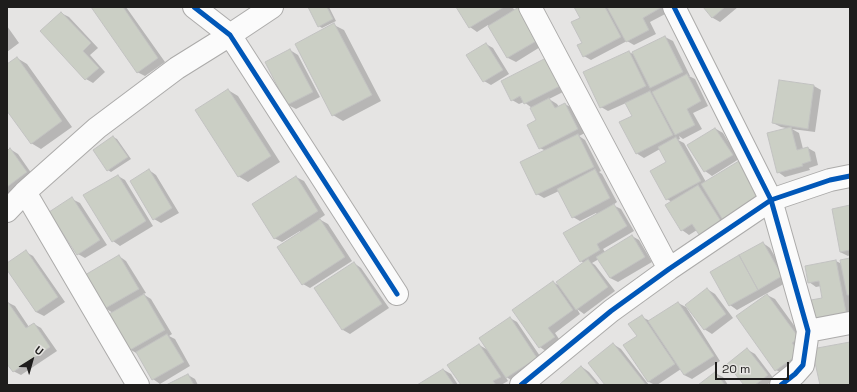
<!DOCTYPE html>
<style>
body{margin:0}
#map{position:relative;width:857px;height:392px;overflow:hidden;background:#e5e4e3;font-family:"Space Grotesk",sans-serif}
canvas{display:block}
.frame{position:absolute;inset:0;border:8px solid #1e1d1c;pointer-events:none}
.north{position:absolute;left:12px;top:340px;width:40px;height:40px;-webkit-text-stroke:3px #e6e5e2;paint-order:stroke;rotate:37deg;font-size:11px;font-weight:700;line-height:16px;text-align:center;color:#1e1d1c}
.north::after{content:'';display:block;margin:auto;width:14px;height:18px;background:#1e1d1c;clip-path:polygon(50% 0,100% 100%,50% 72%,0 100%)}
.scale{position:absolute;left:715px;top:362px;width:74px;height:18px;box-sizing:border-box;border:2px solid #1e1d1c;border-top:0;padding-left:5px;font-size:12px;line-height:14px;white-space:nowrap;color:#1e1d1c;-webkit-text-stroke:3px #e6e5e2;paint-order:stroke}
</style>
<div id="map">
<canvas width="857" height="392"></canvas>
<div class="frame"></div>
<div class="north">U</div>
<div class="scale">20 m</div>
</div>
<script>
const ctx = document.querySelector('canvas').getContext('2d');
ctx.lineJoin = 'round';
function fill(path, color) { ctx.fillStyle = color; ctx.fill(path, 'evenodd'); }
const poly = rows => new Path2D(rows.map(r => 'M' + r).join(''));
function stroke(path, color, width, dash) { ctx.strokeStyle = color; ctx.lineWidth = width; ctx.lineCap = dash ? 'butt' : 'round'; ctx.setLineDash(dash || []); ctx.stroke(path); }
fill(poly([
 [92,7,126,7,165,62,145,76,137,72],
 [309,7,329,7,336,21,322,28,319,26],
 [457,7,512,7,545,44,516,62,508,58,488,25,477,32,470,27],
 [576,7,666,7,669,12,650,22,656,34,634,45,627,41,591,60,584,56,581,18],
 [704,7,738,7,720,22,713,18],
 [61,13,69,17,98,48,90,55,105,72,93,83,86,79],
 [334,25,344,30,381,101,343,121,333,115],
 [7,26,19,43,7,52],
 [665,37,673,41,690,76,689,76,695,79,708,106,693,113,702,129,683,139,679,136,680,139,678,140,684,143,706,182,771,206,697,230,689,235,682,230,672,202,667,199,667,162,660,149,644,158,636,153,633,116,626,103,608,111,601,107,629,52,635,55,633,52],
 [486,44,493,48,509,74,491,85,484,81],
 [290,50,298,55,320,97,296,109,288,105,266,63],
 [17,58,27,64,72,127,41,149,31,143,7,109,7,65],
 [548,59,569,89,549,99,557,104,559,107,565,104,572,108,585,133,579,136,585,140,601,171,599,172,602,174,617,202,613,205,621,209,634,231,603,249,605,252,632,236,639,240,652,262,618,282,610,278,599,259,592,263,595,265,615,291,584,314,577,309,580,314,555,333,561,342,547,352,540,347,553,282,561,287,584,263,581,261,597,215,596,213,580,221,573,217,559,191,544,198,537,194,546,151,540,148,538,121,532,108,524,102,519,104,512,100],
 [779,81,814,86,821,90,815,132,792,129,799,133,803,149,808,148,815,152,818,165,809,168,810,170,785,177,778,172,791,129,781,127,773,123],
 [228,90,238,96,280,162,248,182,238,176],
 [716,129,723,133,739,159,712,176,705,171],
 [113,137,117,139,131,159,111,172,108,170],
 [10,149,18,154,34,177,10,194,7,193,7,152],
 [149,170,156,175,179,213,161,223,154,219],
 [118,176,125,180,153,226,120,246,113,241],
 [296,177,304,181,325,215,319,219,328,224,352,261,310,288,303,284,300,231,282,242,274,238],
 [72,199,80,203,107,245,85,258,78,254],
 [850,206,850,255,848,256,840,252],
 [763,243,770,248,789,281,737,310,730,305],
 [26,252,33,256,65,302,44,316,36,312,7,269,7,265],
 [119,256,126,261,146,293,143,294,151,299,172,334,169,336,175,339,190,366,160,384,153,379,138,354,131,350,113,313,105,308],
 [850,259,850,296,849,295,850,317,823,322,816,318,823,299,821,286,816,287,809,282,836,261,842,264],
 [354,263,361,268,389,308,350,334,343,330,316,288],
 [707,289,715,294,733,318,712,334,704,329],
 [767,295,775,299,806,342,784,374,776,370,737,316],
 [7,302,15,306,29,327,34,324,41,328,57,351,21,375,13,371,7,362],
 [678,303,686,307,720,361,692,379,684,375,681,369,657,385,655,385,647,381,638,337,642,317,650,321],
 [510,318,517,322,544,362,514,382,505,376,508,381,501,385,462,385,479,345,488,350],
 [613,344,621,349,649,385,607,385],
 [748,350,755,354,774,379,767,385,745,385],
 [582,367,589,372,600,385,562,385],
 [444,370,451,374,458,385,419,385],
 [715,373,723,377,728,385,700,385],
 [188,375,195,379,198,385,168,385]
]), '#0003');
const building = poly([
 [91,7,123,7,158,58,137,73,91,7],
 [308,7,327,7,333,19,318,27,308,7],
 [456,7,504,7,469,28,456,7],
 [519,7,538,40,507,58,488,26,519,7],
 [574,7,605,7,621,37,583,57,577,45,582,43,571,22,580,18,574,7],
 [607,7,662,7,643,18,649,30,626,42,607,7],
 [703,7,725,7,712,18,703,7],
 [61,12,91,43,83,51,99,68,85,80,40,31,61,12],
 [334,23,372,95,332,116,295,44,334,23],
 [665,36,683,72,650,88,632,52,665,36],
 [486,43,503,70,483,82,466,55,486,43],
 [290,49,313,92,287,105,265,62,290,49],
 [629,51,646,86,600,108,583,72,629,51],
 [17,57,62,121,31,144,7,111,7,64,17,57],
 [548,57,562,85,524,104,520,96,511,101,501,81,548,57],
 [687,74,701,101,687,109,695,125,675,135,652,92,687,74],
 [779,80,814,85,808,129,772,123,779,80],
 [228,89,271,156,238,177,195,110,228,89],
 [650,91,673,135,636,154,619,122,632,116,625,103,650,91],
 [549,98,555,108,565,103,578,129,539,149,527,125,536,120,530,108,549,98],
 [791,127,797,150,808,147,811,161,802,164,803,166,777,173,767,133,791,127],
 [715,128,733,155,704,172,687,145,715,128],
 [578,134,594,167,536,195,520,162,578,134],
 [113,136,128,157,107,171,93,150,113,136],
 [676,137,701,181,666,200,650,171,666,162,658,147,676,137],
 [10,148,27,172,7,187,7,151,10,148],
 [739,161,764,202,726,225,701,184,739,161],
 [149,169,172,208,153,220,130,181,149,169],
 [595,169,610,198,572,218,557,189,595,169],
 [118,175,146,221,112,242,83,195,118,175],
 [296,176,318,211,274,239,252,204,296,176],
 [698,185,722,223,700,236,692,224,681,231,665,205,698,185],
 [72,197,100,240,77,255,49,212,72,197],
 [614,204,627,226,597,244,600,250,580,262,563,233,614,204],
 [850,205,850,250,840,252,832,209,850,205],
 [320,219,345,257,302,285,277,247,320,219],
 [632,235,645,257,610,278,596,257,632,235],
 [763,242,782,276,758,290,739,255,763,242],
 [26,250,58,297,36,312,7,270,7,263,26,250],
 [119,255,139,289,104,309,85,275,119,255],
 [739,255,758,290,729,306,710,272,739,255],
 [850,258,850,295,847,295,840,260,850,258],
 [588,259,608,287,576,310,556,282,588,259],
 [836,260,846,312,815,318,811,300,822,298,819,281,808,283,805,266,836,260],
 [354,262,382,304,342,330,314,288,354,262],
 [553,281,573,310,548,328,555,337,539,348,512,310,553,281],
 [707,288,726,314,704,330,685,305,707,288],
 [144,294,165,330,130,350,109,314,144,294],
 [767,294,799,338,792,343,800,353,775,371,736,316,767,294],
 [7,301,26,328,34,323,50,347,13,372,7,364,7,301],
 [678,302,714,356,684,375,648,321,678,302],
 [642,315,675,364,648,382,623,345,637,336,628,324,642,315],
 [510,317,537,358,506,378,479,338,510,317],
 [167,334,184,362,152,380,136,352,167,334],
 [850,342,850,385,820,385,812,349,850,342],
 [613,343,646,385,605,385,588,363,613,343],
 [479,344,501,377,493,381,496,385,461,385,447,365,479,344],
 [747,348,768,375,755,385,744,385,727,364,747,348],
 [581,366,597,385,560,385,560,384,581,366],
 [443,369,454,385,417,385,443,369],
 [715,372,725,385,698,385,715,372],
 [188,374,194,385,166,385,188,374]
]);
fill(building, '#cbcfc5');
stroke(building, '#c2c2c1', 1);
const minor = poly([
 [194,7,230,35,397,294],
 [530,7,669,269],
 [674,7,771,200,808,331,803,365,795,374,781,385],
 [25,192,138,385],
 [7,211,25,192,97,128,177,68,230,35,272,7],
 [808,331,850,323],
 [521,385,611,311,669,269,771,200,830,180,850,176]
]);
stroke(minor, '#acabaa', 24);
stroke(minor, '#fbfbfb', 22);
stroke(poly([
 [194,7,230,35,397,294],
 [674,7,771,200,808,331,803,365,795,374,781,385],
 [521,385,611,311,669,269,771,200,830,180,850,176]
]), '#0057b8', 5);
</script>
